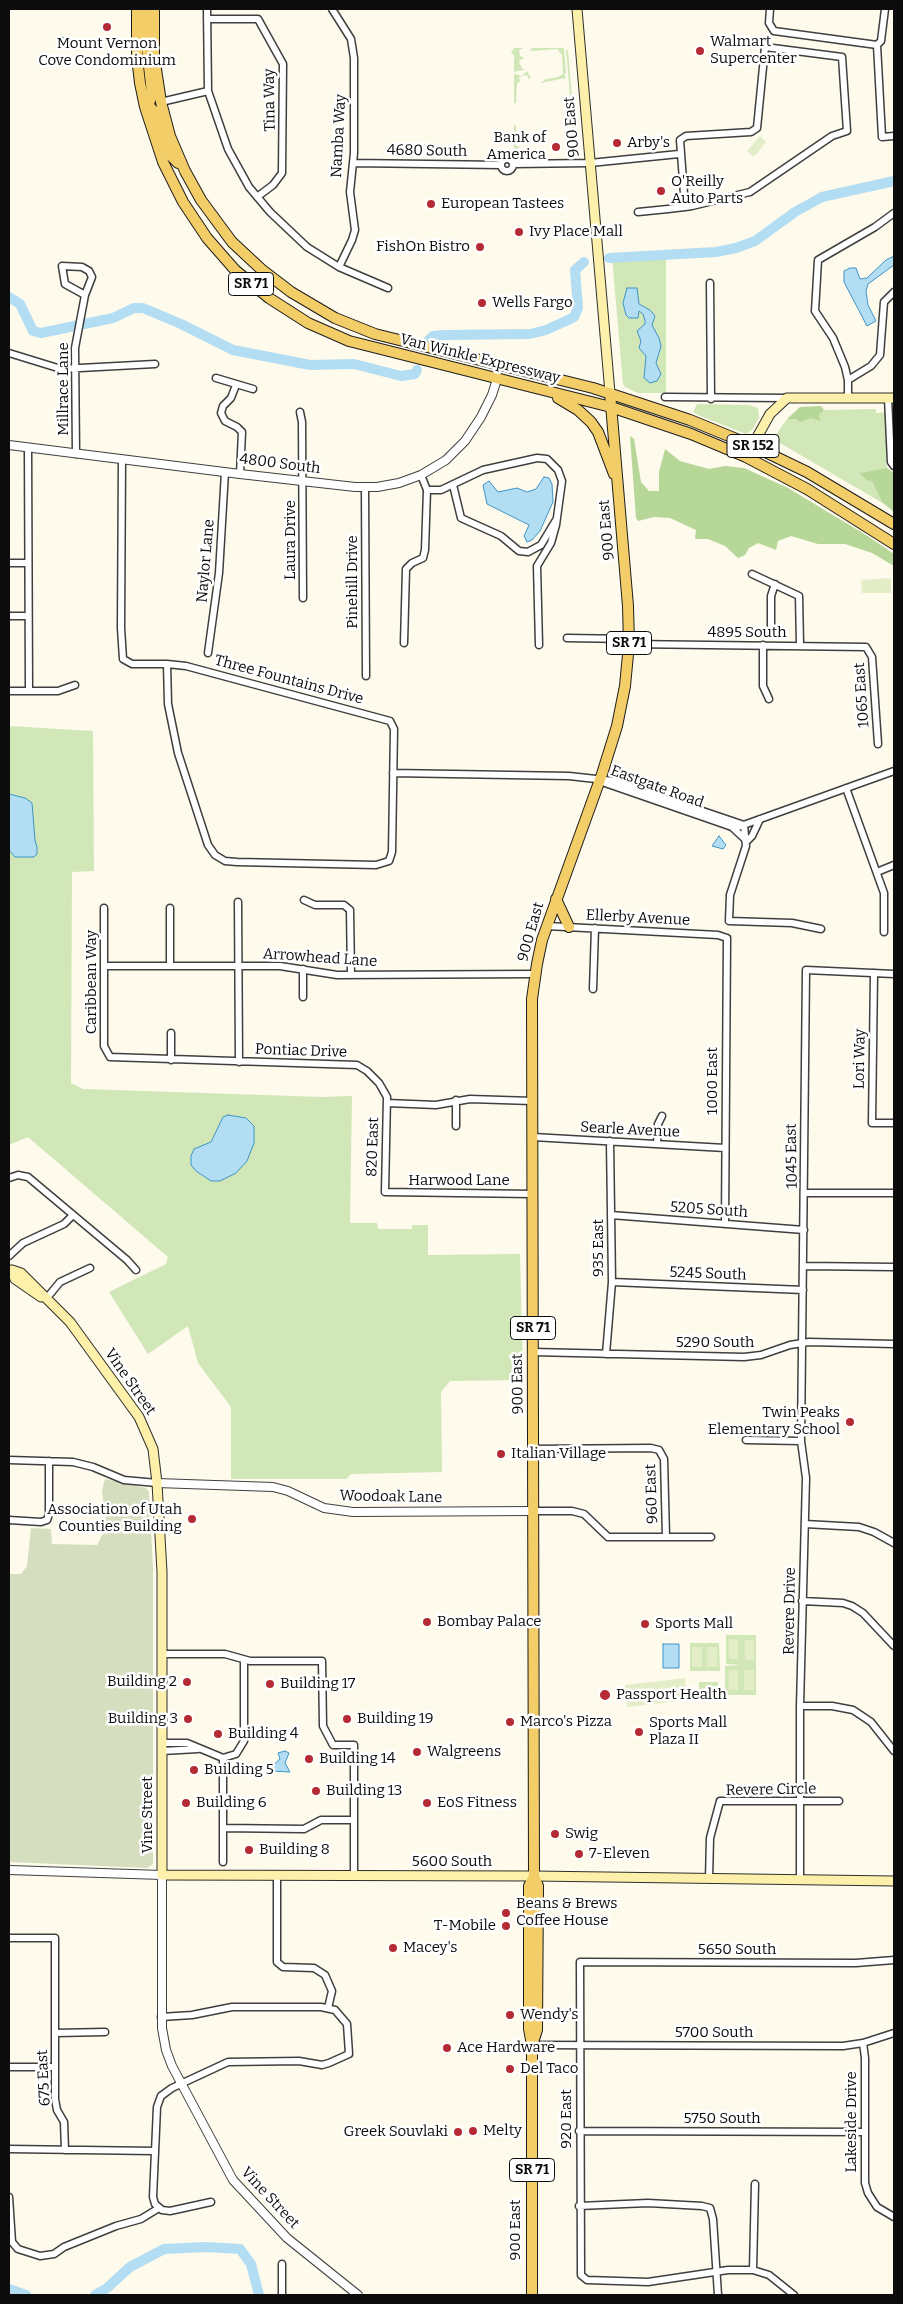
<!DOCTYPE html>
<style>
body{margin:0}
#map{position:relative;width:903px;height:2304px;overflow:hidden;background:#fefaec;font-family:Bitter,serif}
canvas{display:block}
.frame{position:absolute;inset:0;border:10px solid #0c0c0c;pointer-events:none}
</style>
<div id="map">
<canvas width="903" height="2304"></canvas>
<div class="frame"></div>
</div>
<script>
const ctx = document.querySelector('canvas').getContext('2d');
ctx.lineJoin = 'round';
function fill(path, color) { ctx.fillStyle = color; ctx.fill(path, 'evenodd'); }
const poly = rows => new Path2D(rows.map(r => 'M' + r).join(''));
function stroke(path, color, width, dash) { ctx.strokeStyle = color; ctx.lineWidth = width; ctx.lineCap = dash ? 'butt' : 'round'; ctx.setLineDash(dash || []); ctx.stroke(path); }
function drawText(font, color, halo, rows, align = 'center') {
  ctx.font = font + ' Bitter,serif'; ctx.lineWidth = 5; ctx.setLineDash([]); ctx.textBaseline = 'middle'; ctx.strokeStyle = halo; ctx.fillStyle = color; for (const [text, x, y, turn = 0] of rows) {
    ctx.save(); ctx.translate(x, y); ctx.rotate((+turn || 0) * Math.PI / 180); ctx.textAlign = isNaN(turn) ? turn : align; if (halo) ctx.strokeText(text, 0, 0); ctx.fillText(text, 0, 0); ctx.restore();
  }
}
fill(poly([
 [514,48,524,48,519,50,520,56,524,58,519,61,522,69,527,69,514,72,514,55,511,53],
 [532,48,564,48,566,73,564,74,566,78,540,83,546,79,558,77,563,74,562,55,557,49,532,51,530,50],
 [566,49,568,51,577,155,575,154],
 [527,71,531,78,529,79,527,75,519,77,520,82,517,83,516,103,514,103,514,74,522,76],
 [514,125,516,125,516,146,521,147,518,148,518,152,521,153,520,159,514,158],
 [666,256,666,393,638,393,625,387,623,384,612,257],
 [697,404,749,405,758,408,759,417,753,429,746,434,698,415,693,412],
 [876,409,876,413,885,412,887,468,861,473,872,481,882,502,886,505,773,439,787,419,811,418,819,415,824,410],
 [9,726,93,731,94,871,72,872,71,1083,83,1089,322,1097,352,1096,350,1223,377,1223,378,1229,412,1229,412,1225,428,1225,428,1255,520,1254,523,1380,450,1381,441,1392,442,1472,351,1474,346,1479,231,1479,231,1407,198,1363,188,1326,148,1354,109,1292,166,1264,168,1257,28,1137,9,1145],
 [726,1635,756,1635,756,1695,725,1695,725,1666,741,1665,726,1664],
 [690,1643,719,1643,720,1671,690,1671],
 [699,1682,718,1682,718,1699,699,1699]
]), '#d1e7b8');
fill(poly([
 [821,406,824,410,819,415,820,421,811,418,800,422,796,419,787,419,800,407],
 [630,436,634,439,641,482,649,491,659,491,659,472,665,449,680,461,709,469,725,466,744,468,788,488,866,535,894,554,894,566,872,553,845,544,818,544,791,536,778,541,776,550,758,543,749,548,745,555,738,558,725,546,708,539,695,539,696,530,670,518,654,517,638,521,636,518],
 [887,468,894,473,894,512,882,502,872,481,866,480,860,473]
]), '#b6d797');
fill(poly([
 [105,1479,146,1488,149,1492,153,1568,153,1864,147,1868,9,1862,9,1574,21,1574,27,1566,31,1528,51,1529,52,1544,97,1545,105,1530,106,1522,102,1491]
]), '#d5dfbf');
fill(poly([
 [760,136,766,142,754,157,747,151],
 [889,578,891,579,891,593,862,593,861,582,863,580],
 [729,1639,738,1639,738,1659,729,1659],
 [745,1640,754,1640,754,1660,745,1660],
 [692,1647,702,1647,702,1667,692,1667],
 [707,1647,717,1647,717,1667,707,1667],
 [729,1670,738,1670,738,1690,729,1690],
 [744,1670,754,1670,754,1690,744,1690],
 [685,1678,687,1700,627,1707,625,1685]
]), '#e3eec9');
const water = poly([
 [60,37,63,37,66,42,70,44,71,49,66,50,61,46,60,37],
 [894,256,894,265,868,284,866,291,868,305,876,321,867,326,844,282,844,271,850,268,856,268,860,279,867,278,886,260,894,256],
 [627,288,637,288,639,304,650,310,655,316,652,325,659,338,661,346,656,363,661,374,657,381,650,383,644,378,646,356,639,348,641,341,637,331,645,324,645,321,643,314,639,311,638,318,629,318,626,315,623,303,627,288],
 [544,477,549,478,552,484,553,502,540,531,532,540,527,542,524,536,529,525,487,504,483,485,489,481,498,492,517,488,527,492,536,489,544,477],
 [9,794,25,798,32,803,35,840,37,847,37,854,34,857,15,857,9,850,9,794],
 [719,836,726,845,723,849,712,846,719,836],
 [228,1115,246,1118,254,1126,254,1143,247,1161,236,1173,220,1181,211,1181,196,1171,191,1165,191,1156,194,1149,211,1142,223,1117,228,1115],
 [663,1644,679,1644,679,1668,663,1668,663,1644],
 [285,1751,289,1753,285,1763,290,1772,272,1771,271,1767,280,1759,278,1753,285,1751]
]);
fill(water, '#b3ddf3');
stroke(water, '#3d94c7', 1);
stroke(poly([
 [609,258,716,252,736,248,755,241,795,212,822,197,894,181],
 [9,297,20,304,33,331,41,333,113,318,134,308,143,308,181,324,233,350,310,365,354,364,401,376,415,374,417,370],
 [428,341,433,336,444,335,530,334,546,330,568,320,574,317,578,308,575,270,584,262],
 [9,2289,26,2295],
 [95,2295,107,2288,130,2267,164,2249,206,2247,240,2249,251,2264,259,2295]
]), '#b3ddf3', 10);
const minor = poly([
 [207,9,208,91,228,149,249,187,270,212,307,247,339,267,388,288],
 [332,9,351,39,354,58,354,153,350,192,355,230,352,240,339,267],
 [770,9,769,23,774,31,877,45],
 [207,19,258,19,283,64,282,173,273,185,257,197],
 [877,45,882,137,894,136],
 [877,45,881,41,885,9],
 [161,102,208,91],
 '501 165a6 6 0 1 1 12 0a6 6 0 1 1-12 0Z',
 [353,163,501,165],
 [513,164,590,163,679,154],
 [638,212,668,209,685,207,692,206,750,192,832,136,847,131,842,57,765,47,757,128,751,132,686,136,680,140,685,207],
 [710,283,711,399],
 [9,353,61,369,155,364],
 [216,378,253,389],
 [848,380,871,366,880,355,884,302,894,292],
 [236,385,231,398,223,406,221,413,225,421,237,427,242,432,240,474],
 [665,397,787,398],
 [848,398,848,380,845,367,833,338,815,311,818,260,875,227,894,213],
 [888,398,891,462,894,466],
 [300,412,302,422,303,598],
 [28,448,29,691],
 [76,454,75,348,85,295,92,277,89,271,82,267,62,266,65,284,85,295],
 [122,459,121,628,123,659,132,664,167,664,186,666,390,721,394,729,392,852,389,861,376,865,237,862,225,861,215,855,208,845,178,753,168,704,167,664],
 [453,485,461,518,501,536,519,551,528,552,541,545,556,520],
 [365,488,366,676],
 [427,490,441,490,483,470,537,458,547,459,558,470,562,481,556,525,551,543,537,566,539,645],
 [9,563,28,563],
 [752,574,799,596,800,645],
 [9,616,28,616],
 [771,628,771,596,775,584],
 [567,638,629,639],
 [404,643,406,569,412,563,423,558,425,550,427,490,421,475],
 [629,644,866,647,872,657,878,744],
 [763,645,763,686,769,699],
 [208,653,219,573,225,472],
 [9,691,58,691,75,685],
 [393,773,569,776,614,781,744,825],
 [605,783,732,827,738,827,894,771],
 [846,788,884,893,884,932],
 [744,825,746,846,730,895,729,921,792,923,821,929],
 [732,827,747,841,752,836,760,819],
 [877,872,894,865],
 [304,900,315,905,344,905,350,910,351,975],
 [238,902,239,1062],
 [104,908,104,1046,110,1057,357,1065,367,1071,379,1083,387,1097,385,1192,533,1194],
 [547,926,718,935,727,938,725,1224],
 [104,966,280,966,337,975,535,974],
 [170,966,170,908],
 [874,973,872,1123,894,1123],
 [593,989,595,928],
 [303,997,303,969],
 [171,1060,171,1033],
 [456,1100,456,1126],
 [387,1103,436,1105,470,1099,532,1101],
 [533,1137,725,1148],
 [657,1144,658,1124,662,1116],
 [9,1178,18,1175,28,1177,127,1260,136,1270],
 [805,1193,894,1193],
 [611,1215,804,1230],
 [9,1256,23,1243,64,1224,73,1215],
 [803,1266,894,1267],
 [612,1282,803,1290],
 [46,1299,60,1282,90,1268],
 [533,1352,744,1357,761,1355,790,1345,809,1342,894,1344],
 [606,1354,612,1282,610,1141],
 [746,1440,801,1441],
 [534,1449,651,1448,659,1450,664,1459,666,1537],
 [9,1460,73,1462,93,1467,124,1480,157,1483],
 [534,1511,572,1511,584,1514,608,1537,711,1537],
 [9,1520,41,1522,47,1520,49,1514,49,1461],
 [805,1524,859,1527,874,1532,894,1543],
 [802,1601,843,1603,852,1606,863,1613,894,1646],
 [162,1654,225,1654,250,1661,322,1661,323,1726,333,1745,354,1745,354,1875],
 [800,1706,832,1706,853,1710,871,1722,894,1751],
 [162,1743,187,1743,223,1758,236,1754,244,1741,244,1660],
 [162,1751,198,1749],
 [223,1758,223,1862],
 [223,1828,304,1829,321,1820,354,1820],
 [277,1875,277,1962,283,1967,314,1968,325,1975,332,1991,328,2008],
 [709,1879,710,1838,720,1801,839,1801],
 [800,1880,800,1706,806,1478,801,1441,806,970,894,974],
 [9,1938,55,1938,55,2099,57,2110,64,2122,65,2150],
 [161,2017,192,2015,232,2007,321,2007,335,2010,347,2024,349,2054,329,2063,322,2065,299,2061,228,2062,172,2088,161,2096,157,2107,153,2197,155,2204,162,2210,170,2211,211,2202],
 [55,2033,105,2032],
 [863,2043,865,2058,865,2183,868,2193,877,2207,894,2217],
 [532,2045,843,2046,863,2043,894,2033],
 [9,2067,55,2067],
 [579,2131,865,2132],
 [9,2149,155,2151],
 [9,2197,12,2242,18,2249,40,2256,54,2254,64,2247,116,2226,141,2219,159,2208],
 [579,2206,648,2203,702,2206,710,2208,713,2219,718,2295],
 [282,2264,282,2295],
 [753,2270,755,2184],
 [794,2295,769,2275,753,2270,728,2270,648,2282,587,2280,581,2275,580,1962,856,1963,894,1960]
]);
const tertiary = poly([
 [9,445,240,474,355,487,377,487,399,483,421,475,446,460,465,441,481,417,492,395,497,379],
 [157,1483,273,1487,288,1491,324,1508,353,1512,534,1511],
 [9,1870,162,1875,162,2028,166,2050,172,2066,233,2180,287,2238,358,2295]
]);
const secondary = poly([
 [577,9,610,393],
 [746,457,770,414,787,398,894,398],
 [12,1270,21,1273,70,1322,139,1417,153,1449,157,1483,162,1572,162,1875,534,1876,894,1881],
 [12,1270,15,1279,41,1297]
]);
const primary = poly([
 [137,9,137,57,140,83,145,107,163,162,183,202,207,238,235,270,269,298,308,323,349,341,611,407,691,434,746,457,807,489,894,544],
 [154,9,154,56,161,102,170,136,185,171,201,200,232,242,261,269,291,292,335,318,375,334,593,388,690,420,751,445,807,472,894,524],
 [145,107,150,101,152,93,147,49,147,9],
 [145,107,151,108,156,113,170,155,178,163],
 [558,398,578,410,591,422,598,432,614,474],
 [556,899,569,927],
 [532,2045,537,2030,538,1886,534,1876,532,999,537,964,542,940,602,774,617,726,625,686,629,644,628,606,610,393],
 [532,2295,532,2045,529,2029,529,1886,534,1876]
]);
stroke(minor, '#3f3f3f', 9);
stroke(tertiary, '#3f3f3f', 10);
stroke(secondary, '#2e2e2e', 11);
stroke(primary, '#1d1d1d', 12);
stroke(minor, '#fff', 6);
stroke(tertiary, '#fff', 8);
stroke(secondary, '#fcf0aa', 9);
stroke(primary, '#f3cd67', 10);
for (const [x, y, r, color] of [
 [107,27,5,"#b62a35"],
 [700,51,5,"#b62a35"],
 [617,143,5,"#b62a35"],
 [556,147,5,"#b62a35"],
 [661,191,5,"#b62a35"],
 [431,204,5,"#b62a35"],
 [519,232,5,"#b62a35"],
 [480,247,5,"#b62a35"],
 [482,303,5,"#b62a35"],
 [850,1422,5,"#b62a35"],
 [501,1454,5,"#b62a35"],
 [192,1519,5,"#b62a35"],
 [427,1622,5,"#b62a35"],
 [645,1624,5,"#b62a35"],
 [187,1682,5,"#b62a35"],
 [270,1684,5,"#b62a35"],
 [605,1695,6,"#b62a35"],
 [188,1719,5,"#b62a35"],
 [347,1719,5,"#b62a35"],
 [510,1722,5,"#b62a35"],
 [639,1732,5,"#b62a35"],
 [218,1734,5,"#b62a35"],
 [417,1752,5,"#b62a35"],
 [309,1759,5,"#b62a35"],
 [194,1770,5,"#b62a35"],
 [316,1791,5,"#b62a35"],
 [186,1803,5,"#b62a35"],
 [427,1803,5,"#b62a35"],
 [555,1834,5,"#b62a35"],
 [249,1850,5,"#b62a35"],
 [579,1854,5,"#b62a35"],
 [506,1913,5,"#b62a35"],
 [506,1926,5,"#b62a35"],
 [393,1948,5,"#b62a35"],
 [510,2015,5,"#b62a35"],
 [447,2048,5,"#b62a35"],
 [510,2069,5,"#b62a35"],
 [473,2131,5,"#b62a35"],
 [458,2132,5,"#b62a35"]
]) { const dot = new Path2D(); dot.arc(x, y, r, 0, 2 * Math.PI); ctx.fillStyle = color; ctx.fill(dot); stroke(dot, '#fff', 2); }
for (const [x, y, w] of [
 [251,284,45],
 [753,446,52],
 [629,643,45],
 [533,1328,45],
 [532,2170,45]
]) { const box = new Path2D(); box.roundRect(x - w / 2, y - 11.5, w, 23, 4); ctx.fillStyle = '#fff'; ctx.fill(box); stroke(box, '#0c0c0c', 1); }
drawText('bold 14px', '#0c0c0c', null, [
 ["SR 71",251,284],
 ["SR 152",753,446],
 ["SR 71",629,643],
 ["SR 71",533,1328],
 ["SR 71",532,2170]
]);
drawText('15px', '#0c0c0c', '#fff', [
 ["Walmart",710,42],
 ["Supercenter",710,59],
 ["Mount Vernon",107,44,"center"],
 ["Cove Condominium",107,61,"center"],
 ["Bank of",546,138,"right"],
 ["America",546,155,"right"],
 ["Arby's",627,143],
 ["O'Reilly",671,182],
 ["Auto Parts",671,199],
 ["European Tastees",441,204],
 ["Ivy Place Mall",529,232],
 ["FishOn Bistro",470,247,"right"],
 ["Wells Fargo",492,303],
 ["Twin Peaks",840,1413,"right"],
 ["Elementary School",840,1430,"right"],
 ["Italian Village",511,1454],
 ["Association of Utah",182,1510,"right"],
 ["Counties Building",182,1527,"right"],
 ["Bombay Palace",437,1622],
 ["Sports Mall",655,1624],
 ["Building 2",177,1682,"right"],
 ["Building 17",280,1684],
 ["Passport Health",616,1695],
 ["Building 3",178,1719,"right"],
 ["Building 19",357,1719],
 ["Marco's Pizza",520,1722],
 ["Sports Mall",649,1723],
 ["Plaza II",649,1740],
 ["Building 4",228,1734],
 ["Walgreens",427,1752],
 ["Building 14",319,1759],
 ["Building 5",204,1770],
 ["Building 13",326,1791],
 ["Building 6",196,1803],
 ["EoS Fitness",437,1803],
 ["Swig",565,1834],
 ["Building 8",259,1850],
 ["7-Eleven",589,1854],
 ["Beans & Brews",516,1904],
 ["Coffee House",516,1921],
 ["T-Mobile",496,1926,"right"],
 ["Macey's",403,1948],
 ["Wendy's",520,2015],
 ["Ace Hardware",457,2048],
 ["Del Taco",520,2069],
 ["Melty",483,2131],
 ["Greek Souvlaki",448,2132,"right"]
], 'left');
drawText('15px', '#0c0c0c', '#fff', [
 ["Tina Way",270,100,-91],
 ["900 East",572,127,-95],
 ["Namba Way",339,136,-87],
 ["4680 South",427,151,1],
 ["Van Winkle Expressway",480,359,14],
 ["Millrace Lane",64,389,-90],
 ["4800 South",280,464,7],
 ["900 East",607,530,-95],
 ["Laura Drive",291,540,-90],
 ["Naylor Lane",206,561,-85],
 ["Pinehill Drive",353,582,-90],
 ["4895 South",747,633],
 ["Three Fountains Drive",289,680,15],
 ["1065 East",862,695,-94],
 ["Eastgate Road",657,787,20],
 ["Ellerby Avenue",638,918,3],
 ["900 East",531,932,-74],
 ["Arrowhead Lane",320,958,4],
 ["Caribbean Way",92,982,-90],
 ["Pontiac Drive",301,1051,2],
 ["Lori Way",860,1059,-89],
 ["1000 East",713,1081,-90],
 ["Searle Avenue",630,1130,3],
 ["820 East",373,1147,-88],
 ["1045 East",792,1156,-91],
 ["Harwood Lane",459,1181],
 ["5205 South",709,1210,4],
 ["935 East",599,1248,-90],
 ["5245 South",708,1274,2],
 ["5290 South",715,1343],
 ["Vine Street",130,1382,55],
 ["900 East",518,1384,-91],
 ["960 East",652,1494,-92],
 ["Woodoak Lane",391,1497,1],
 ["Revere Drive",790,1611,-89],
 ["Revere Circle",771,1790,-1],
 ["Vine Street",148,1815,-90],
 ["5600 South",452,1862],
 ["5650 South",737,1950],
 ["5700 South",714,2033],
 ["675 East",44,2078,-93],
 ["920 East",567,2119,-90],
 ["5750 South",722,2119],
 ["Lakeside Drive",852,2122,-90],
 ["Vine Street",270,2198,47],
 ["900 East",516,2230,-90]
]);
</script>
